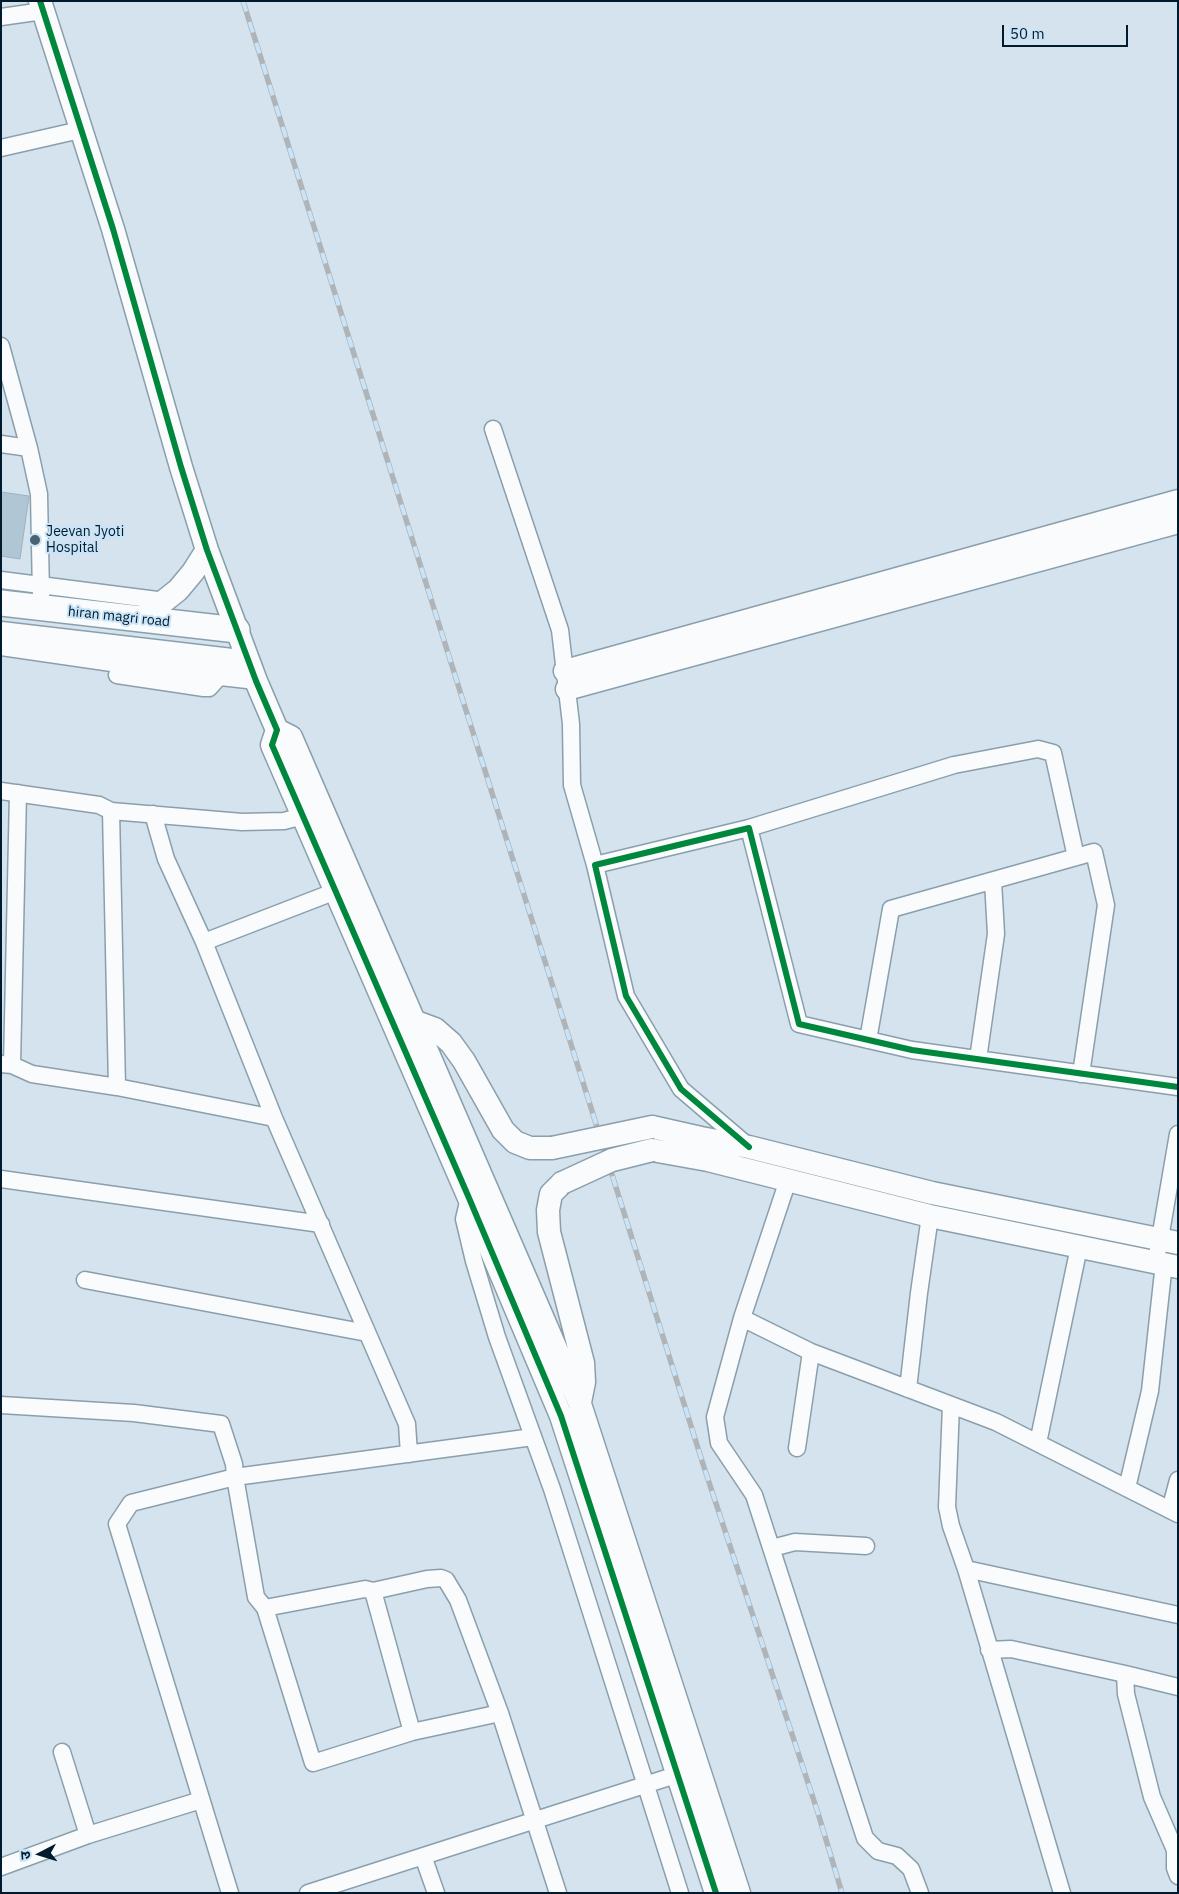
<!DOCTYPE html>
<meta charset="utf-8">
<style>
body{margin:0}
#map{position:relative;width:1179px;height:1894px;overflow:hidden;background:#d4e3ee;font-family:"IBM Plex Sans","Noto Sans Devanagari",sans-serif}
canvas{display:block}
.frame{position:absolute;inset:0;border:2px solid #001b2d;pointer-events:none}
.north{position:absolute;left:15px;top:1829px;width:50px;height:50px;-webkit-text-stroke:4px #c9e4f8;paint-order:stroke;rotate:265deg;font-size:14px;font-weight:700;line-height:20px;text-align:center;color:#001b2d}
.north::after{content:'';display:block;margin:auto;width:18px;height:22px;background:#001b2d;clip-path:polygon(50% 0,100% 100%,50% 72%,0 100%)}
.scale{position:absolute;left:1002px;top:25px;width:126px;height:22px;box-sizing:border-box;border:2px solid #001b2d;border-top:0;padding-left:6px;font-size:15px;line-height:18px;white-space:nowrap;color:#001b2d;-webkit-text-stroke:4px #c9e4f8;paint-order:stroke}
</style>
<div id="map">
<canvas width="1179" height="1894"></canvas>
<div class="frame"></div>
<div class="north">उ</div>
<div class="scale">50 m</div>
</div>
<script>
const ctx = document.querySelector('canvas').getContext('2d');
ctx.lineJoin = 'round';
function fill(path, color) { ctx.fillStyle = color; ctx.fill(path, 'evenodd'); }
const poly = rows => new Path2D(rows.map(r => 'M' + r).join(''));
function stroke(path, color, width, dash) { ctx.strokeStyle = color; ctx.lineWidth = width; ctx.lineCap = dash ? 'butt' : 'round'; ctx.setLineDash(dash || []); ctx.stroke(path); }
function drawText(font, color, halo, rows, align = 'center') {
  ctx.font = font + ' "IBM Plex Sans",sans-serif'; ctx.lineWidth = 4; ctx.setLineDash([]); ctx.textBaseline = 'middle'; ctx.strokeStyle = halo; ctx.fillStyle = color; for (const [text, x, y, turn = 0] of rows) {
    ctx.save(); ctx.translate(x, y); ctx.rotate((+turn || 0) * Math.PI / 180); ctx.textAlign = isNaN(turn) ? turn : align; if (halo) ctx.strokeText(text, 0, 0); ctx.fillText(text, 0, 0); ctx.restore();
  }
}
const building = poly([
 [1,492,29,496,20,559,1,556,1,492]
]);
fill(building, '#b0c6d5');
stroke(building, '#9db2c0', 1);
const street = poly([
 [1,17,43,11],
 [1,148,80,130],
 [1,346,29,448,1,444],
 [493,429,560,630,571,724,572,785,595,865],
 [29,448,39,494,41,595],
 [1,580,165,601],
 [1,647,167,671,256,681],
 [117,675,204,688,209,688,219,677],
 [1,791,99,805,111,811,242,822,284,821,303,816],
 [111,811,117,1087],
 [153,814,166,859,204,942,274,1118,407,1424,409,1454],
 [749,828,954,765,1038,749,1053,753,1076,857],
 [204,942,336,891],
 [868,1040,891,909,1094,852,1106,905,1081,1074],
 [978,1059,996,934,993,881],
 [1,1064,12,1065,32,1074,117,1087,274,1118],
 [12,1065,18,793],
 [748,1146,681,1089,626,996,595,865,749,828,799,1024,912,1050,1178,1087],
 [1,1179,321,1224],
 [788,1180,742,1318,811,1352,996,1422,1178,1514],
 [469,1198,464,1219,474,1261,497,1337,552,1489,680,1893],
 [1158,1250,1178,1134],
 [85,1280,367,1333],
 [742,1318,715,1417,719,1443,754,1495,865,1838,878,1851,897,1856,911,1869,920,1893],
 [908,1389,919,1293,930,1216],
 [1,1405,134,1413,221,1424,234,1464,235,1477,533,1437],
 [951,1405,947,1507,951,1526,966,1569,1062,1893],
 [1038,1443,1079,1247],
 [797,1448,811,1352],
 [1127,1488,1150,1391,1164,1263],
 [1170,1510,1178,1480],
 [772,1548,795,1542,866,1546],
 [966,1569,1178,1615],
 [373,1591,412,1732],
 [265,1608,365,1589,373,1591,427,1579,441,1578,446,1580,458,1600,500,1713,558,1893],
 [989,1650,1011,1649,1125,1674,1178,1687],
 [1125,1674,1126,1694,1152,1797,1175,1850,1175,1868,1178,1876],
 [62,1752,88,1835],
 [423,1856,436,1893],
 [1,1867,88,1835,201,1800],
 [230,1893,117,1524,131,1503,235,1477,256,1597,265,1608,313,1763,412,1732,500,1713],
 [308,1893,679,1774]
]);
const secondary = poly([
 [40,1,113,229,181,467,207,550,256,681,277,730,272,745,469,1198,561,1416,716,1893],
 [140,620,178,590,193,572,207,550],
 [1,633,249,662],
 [565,671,1178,501],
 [567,689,1178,522],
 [277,730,291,737,580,1404,739,1893],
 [416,1022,435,1029,451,1043,464,1061,503,1130,515,1142,530,1148,552,1148],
 [652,1127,701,1138,749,1147,932,1193,1178,1243],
 [652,1150,708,1160,930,1216,1178,1267],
 [562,1183,551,1194,548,1210,549,1232,583,1363,584,1382,580,1402]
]);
const primary = poly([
 [1,603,237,630]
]);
stroke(street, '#8a9fac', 19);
stroke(secondary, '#8a9fac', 25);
stroke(primary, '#8a9fac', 28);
stroke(street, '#f9fbfc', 16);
stroke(secondary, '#f9fbfc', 22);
stroke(primary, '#f9fbfc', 25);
const rail = poly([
 [243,1,703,1464,818,1813,842,1893]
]);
stroke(rail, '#afb4b8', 5.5);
stroke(rail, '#c9e4f8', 4, [11]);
const secondaryBridge = poly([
 [552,1148,652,1127],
 [562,1183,612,1160,652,1150]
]);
stroke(secondaryBridge, '#8a9fac', 25, []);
stroke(secondaryBridge, '#f9fbfc', 22);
stroke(poly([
 [40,1,113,229,181,467,207,550,256,681,277,730,272,745,469,1198,561,1416,716,1893],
 [749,1147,681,1089,626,996,595,865,749,828,799,1024,912,1050,1178,1087]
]), '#00873e', 6);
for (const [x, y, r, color] of [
 [35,540,6,"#4a6171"]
]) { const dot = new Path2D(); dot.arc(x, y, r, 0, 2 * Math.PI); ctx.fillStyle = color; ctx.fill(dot); stroke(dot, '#c9e4f8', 2); }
drawText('14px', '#001b2d', '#c9e4f8', [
 ["Jeevan Jyoti",46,532],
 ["Hospital",46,548]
], 'left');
drawText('14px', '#001b2d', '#c9e4f8', [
 ["hiran magri road",119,617,6]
]);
</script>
